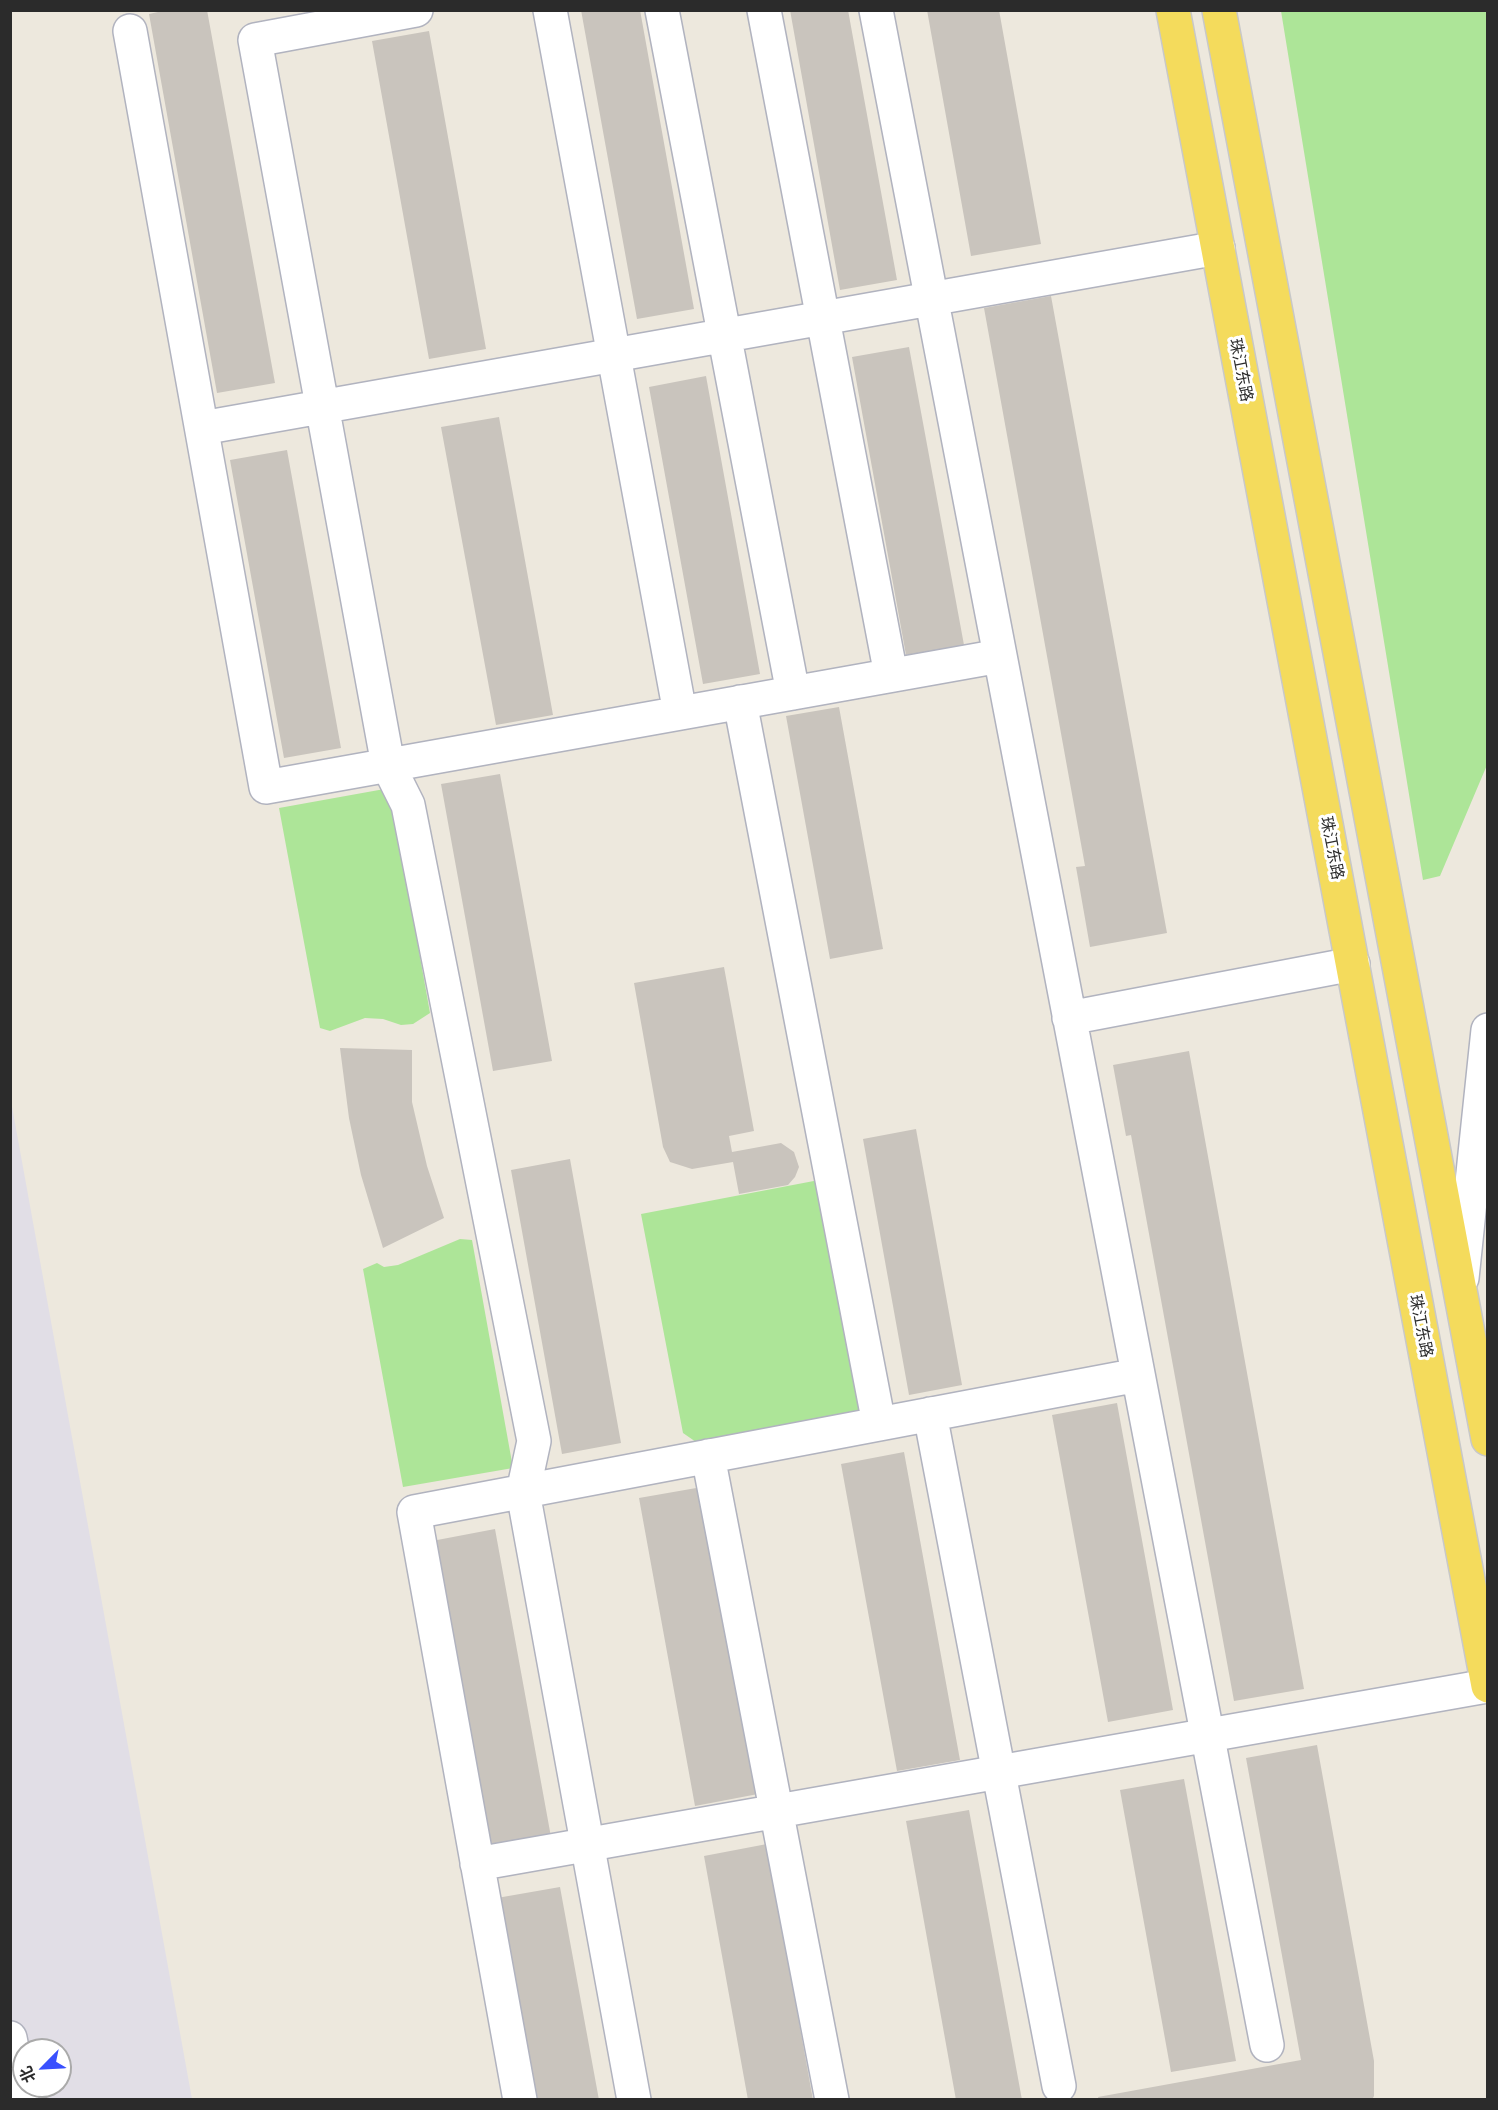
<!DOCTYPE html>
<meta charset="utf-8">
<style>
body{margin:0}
#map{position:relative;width:1498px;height:2110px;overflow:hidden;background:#ede8dd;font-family:Lato,"Noto Sans SC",sans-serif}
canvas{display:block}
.frame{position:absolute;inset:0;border:12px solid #2b2b2b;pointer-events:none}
.north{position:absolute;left:12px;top:2038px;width:60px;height:60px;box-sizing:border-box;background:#fff;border:2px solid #aaa;border-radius:50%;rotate:246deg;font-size:16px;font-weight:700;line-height:24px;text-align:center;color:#2b2b2b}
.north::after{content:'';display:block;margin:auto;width:21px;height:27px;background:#3950fe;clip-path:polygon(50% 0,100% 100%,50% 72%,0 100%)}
</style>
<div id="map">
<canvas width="1498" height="2110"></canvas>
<div class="frame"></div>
<div class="north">北</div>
</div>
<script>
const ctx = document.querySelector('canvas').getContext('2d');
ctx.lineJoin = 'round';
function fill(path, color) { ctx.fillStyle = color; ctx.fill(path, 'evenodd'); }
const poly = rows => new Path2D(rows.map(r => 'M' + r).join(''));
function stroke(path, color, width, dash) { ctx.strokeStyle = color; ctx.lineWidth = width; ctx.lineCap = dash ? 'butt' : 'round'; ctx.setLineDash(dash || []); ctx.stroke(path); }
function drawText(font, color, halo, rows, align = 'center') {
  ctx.font = font + ' Lato,"Noto Sans SC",sans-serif'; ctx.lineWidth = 6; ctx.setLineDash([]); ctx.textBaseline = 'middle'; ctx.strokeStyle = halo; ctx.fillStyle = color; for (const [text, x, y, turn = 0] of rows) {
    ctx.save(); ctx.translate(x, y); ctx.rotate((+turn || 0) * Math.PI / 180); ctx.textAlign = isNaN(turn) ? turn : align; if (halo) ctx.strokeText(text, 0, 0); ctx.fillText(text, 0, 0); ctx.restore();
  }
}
fill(poly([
 [11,1101,192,2099,11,2099],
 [24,2050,60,2050,60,2086,24,2086]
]), '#e1dee6');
fill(poly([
 [1281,11,1487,11,1487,765,1440,876,1423,880],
 [390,788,430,1013,413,1024,401,1025,383,1019,365,1018,330,1031,320,1028,279,808],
 [819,1180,863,1410,696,1442,683,1433,641,1214],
 [460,1239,472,1240,513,1468,403,1487,363,1269,377,1263,384,1267,398,1265]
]), '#ade598');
fill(poly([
 [167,10,207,10,275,383,217,393,149,14],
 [581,10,640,10,694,309,637,319],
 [790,10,848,10,897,280,840,290],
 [927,10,999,10,1041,244,971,256],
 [429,31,486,349,429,359,372,41],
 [1051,296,1167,933,1090,947,1076,867,1085,866,984,308],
 [909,347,964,645,906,655,852,357],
 [706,376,760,674,703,684,649,387],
 [499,417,553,715,496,725,441,427],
 [287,450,341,748,284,758,230,460],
 [839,707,883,949,830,959,786,716],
 [500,774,552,1061,493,1071,441,784],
 [724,967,754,1131,729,1136,732,1152,781,1143,794,1152,799,1167,795,1177,788,1185,739,1194,733,1162,692,1169,670,1162,663,1147,634,983],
 [340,1048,412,1050,412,1102,427,1166,444,1218,383,1248,361,1175,349,1118],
 [1189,1051,1304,1689,1234,1701,1131,1135,1126,1136,1113,1065],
 [916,1129,962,1385,909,1395,863,1139],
 [570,1159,621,1443,562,1454,511,1170],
 [1117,1403,1173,1710,1108,1722,1052,1415],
 [904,1452,960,1760,897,1771,841,1464],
 [702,1487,758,1794,695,1806,639,1498],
 [495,1529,551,1837,488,1848,432,1541],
 [1317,1745,1374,2061,1374,2096,1372,2100,1099,2100,1098,2097,1301,2060,1246,1758],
 [1184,1779,1236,2061,1171,2072,1120,1790],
 [969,1810,1022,2100,956,2100,906,1821],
 [767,1844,813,2100,748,2100,704,1856],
 [560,1887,599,2100,533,2100,497,1898]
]), '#c9c4bd');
const minor = poly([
 [416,10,255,40,388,765,408,805,534,1441,523,1492,634,2100],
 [550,10,680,713],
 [662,10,793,693],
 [764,10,891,675],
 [876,10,1267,2045],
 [130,31,266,787,1000,656],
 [202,428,1218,248],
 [740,702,879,1424],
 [1069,1018,1353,964],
 [1462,1278,1488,1030],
 [930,1414,1059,2086],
 [708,1456,832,2100],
 [477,1864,1487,1686],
 [10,2038,22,2100],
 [520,2100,414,1512,1138,1375]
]);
const major = poly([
 [1173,10,1488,1686],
 [1219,10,1488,1439]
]);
stroke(minor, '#b1b3bf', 36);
stroke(major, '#c8c8c8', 36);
stroke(minor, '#fff', 33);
stroke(major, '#f4db5c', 33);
drawText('16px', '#2b2b2b', '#fff', [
 ["珠江东路",1241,370,79],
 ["珠江东路",1332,848,79],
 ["珠江东路",1421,1326,79]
]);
</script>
